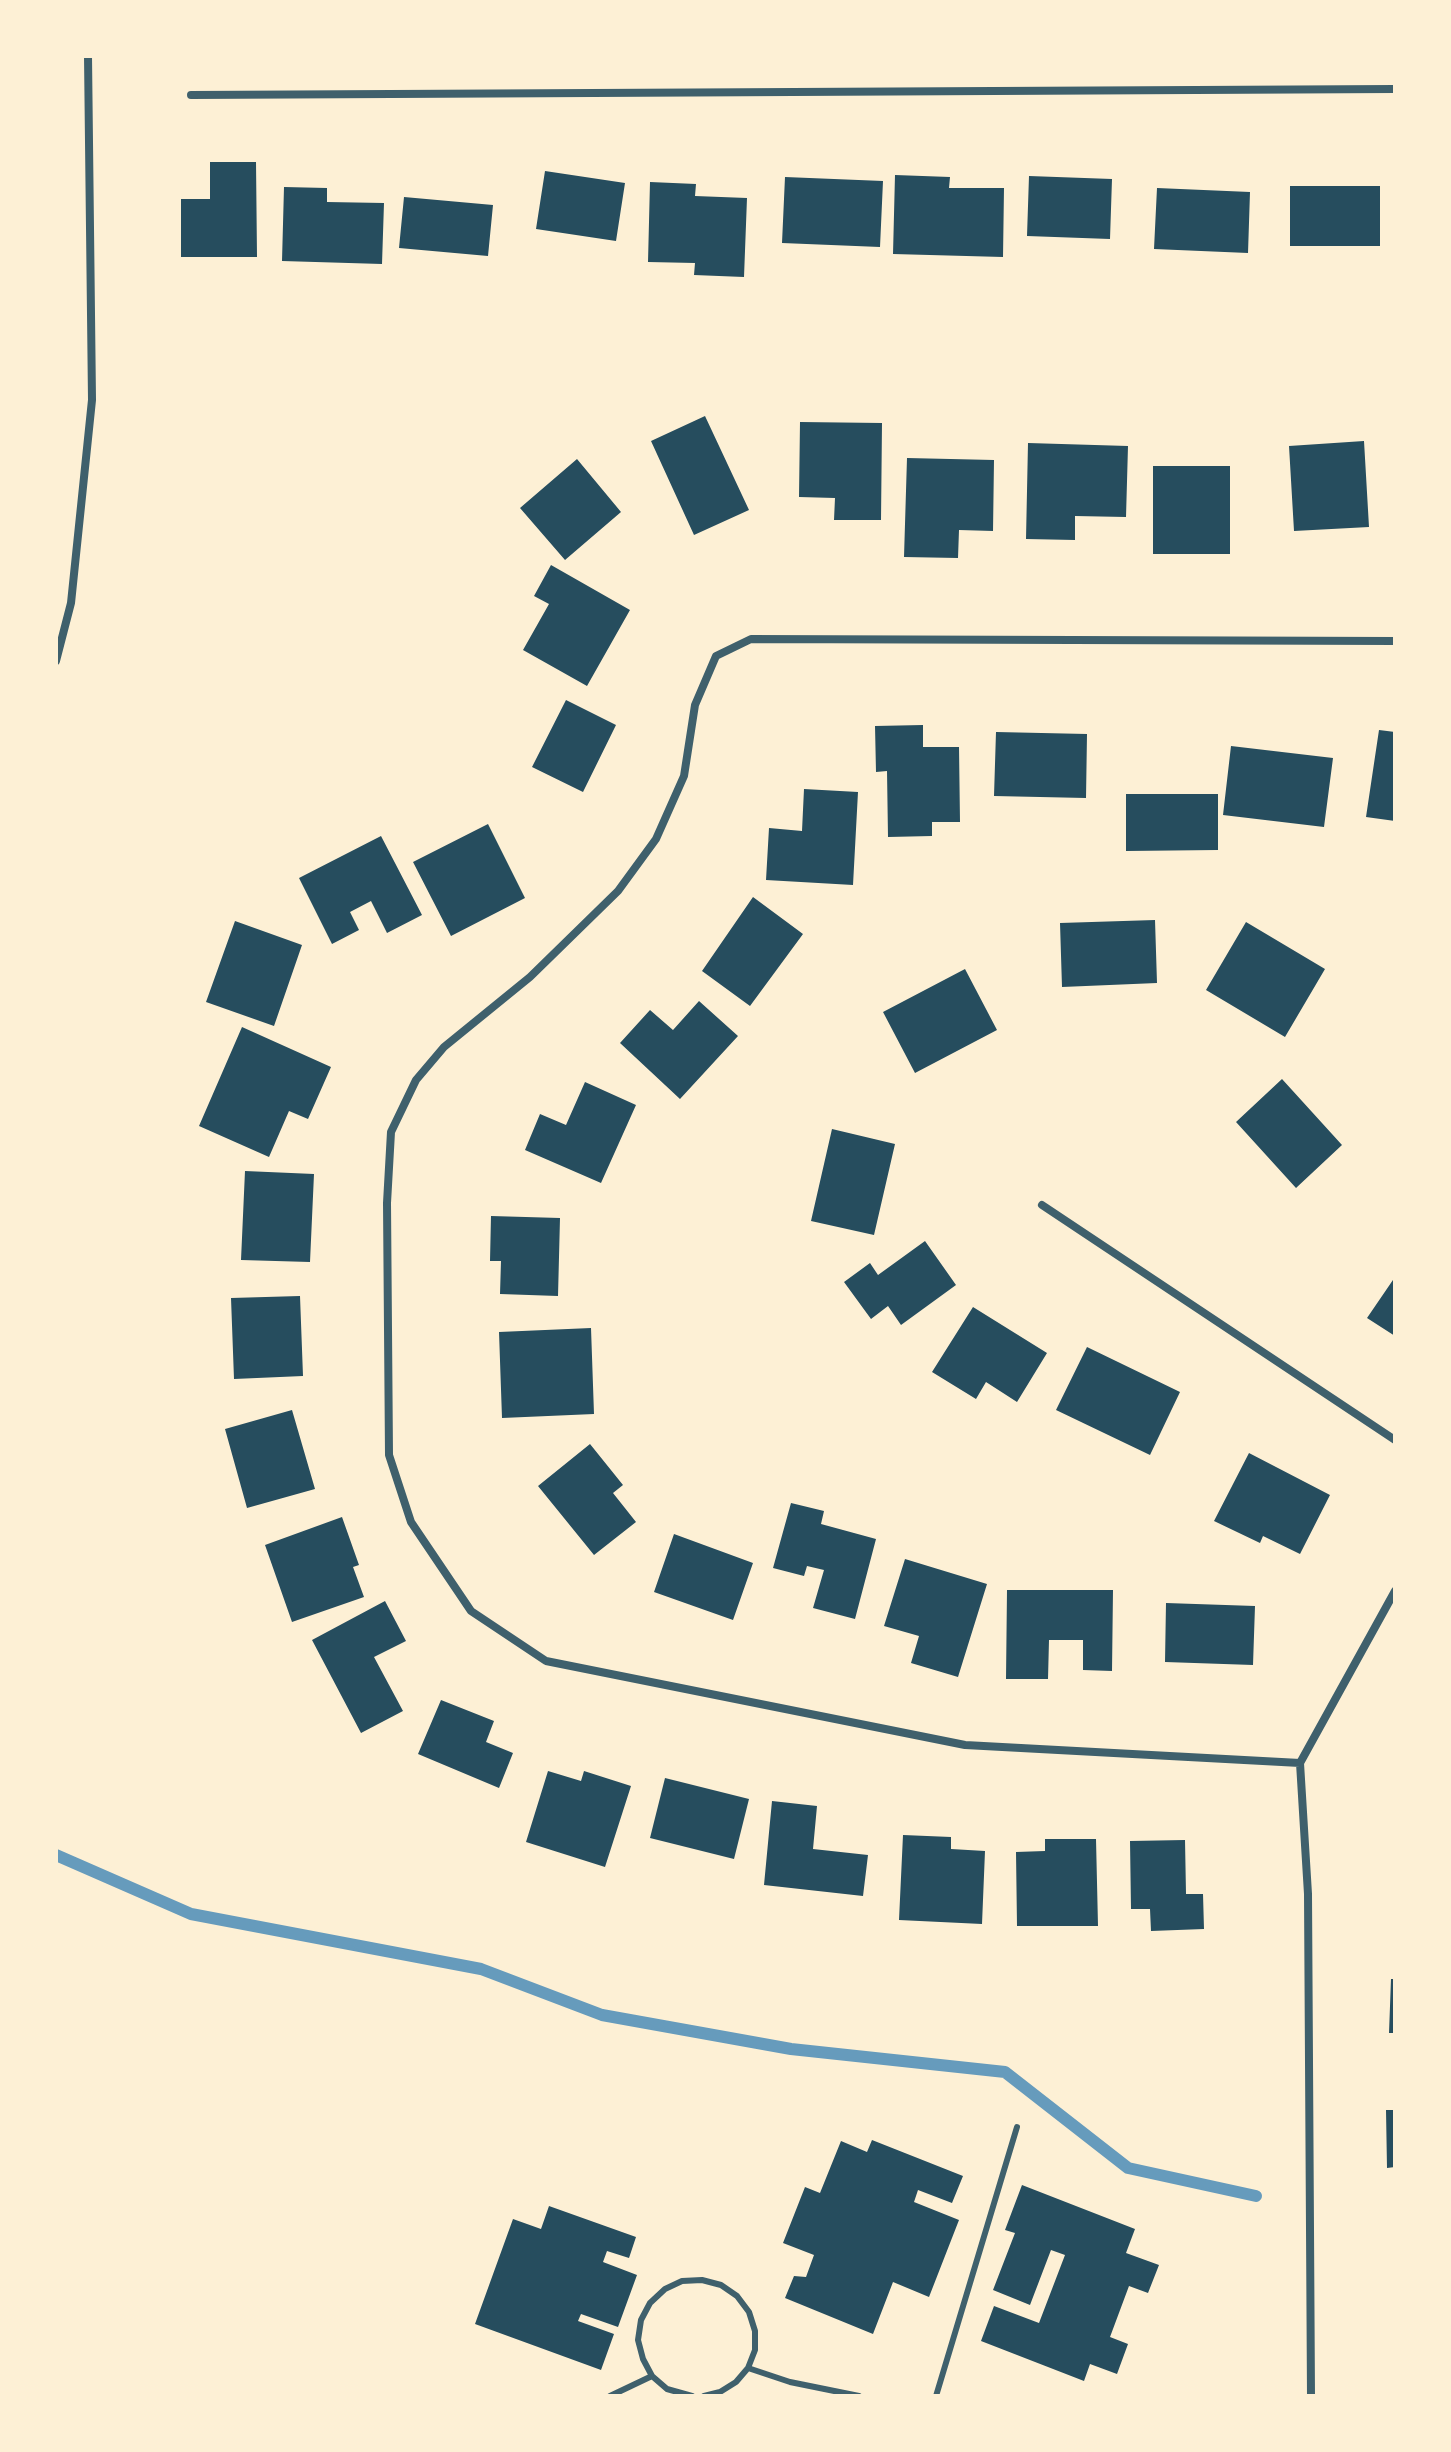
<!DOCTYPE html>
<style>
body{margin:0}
#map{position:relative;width:1451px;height:2452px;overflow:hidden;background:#fdf0d5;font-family:"Public Sans",sans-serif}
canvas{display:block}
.frame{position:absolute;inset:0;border:58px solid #fdf0d5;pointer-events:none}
</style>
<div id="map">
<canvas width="1451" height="2452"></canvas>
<div class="frame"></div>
</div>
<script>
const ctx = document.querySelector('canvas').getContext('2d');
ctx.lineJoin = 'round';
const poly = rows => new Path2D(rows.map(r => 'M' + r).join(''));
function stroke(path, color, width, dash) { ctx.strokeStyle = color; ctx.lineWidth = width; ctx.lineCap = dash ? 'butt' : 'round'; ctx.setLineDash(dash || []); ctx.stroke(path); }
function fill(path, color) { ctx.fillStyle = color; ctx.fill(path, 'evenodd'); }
stroke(poly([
 [56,1855,191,1914,481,1969,602,2015,791,2049,1005,2072,1128,2168,1256,2196]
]), '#669bbc', 12);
fill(poly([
 [210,162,256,162,257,257,181,257,181,199,210,199],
 [545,171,625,183,616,241,536,229],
 [895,175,950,177,949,188,1004,188,1003,257,893,254],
 [1029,176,1112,179,1110,239,1027,236],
 [785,177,883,181,880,247,782,243],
 [650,182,696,184,695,196,747,198,744,277,694,275,695,263,648,262],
 [1290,186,1380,186,1380,246,1290,246],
 [284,187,327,188,327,202,384,203,382,264,282,261],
 [1157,188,1250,192,1248,253,1154,249],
 [404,197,493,205,488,256,399,248],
 [705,416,749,510,694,535,651,441],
 [800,422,882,423,881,520,834,520,835,498,799,497],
 [1364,441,1369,527,1294,531,1289,446],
 [1028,443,1128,446,1126,517,1075,516,1075,540,1026,539],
 [907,458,994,460,993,531,959,530,958,558,904,557],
 [577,459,621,512,565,560,520,508],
 [1153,466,1230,466,1230,554,1153,554],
 [551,565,630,610,587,686,523,650,549,604,534,596],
 [566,700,616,725,583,792,532,767],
 [923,725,923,747,959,747,960,822,932,822,932,836,888,837,887,771,876,772,875,726],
 [1379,730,1395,732,1395,821,1366,817],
 [996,732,1087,734,1086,798,994,796],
 [1231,746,1333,758,1324,827,1223,815],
 [804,789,858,792,853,885,766,880,769,828,802,831],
 [1126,794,1218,794,1218,850,1126,851],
 [488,824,525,898,451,936,413,862],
 [381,836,422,915,387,933,371,901,350,912,359,930,332,944,299,878],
 [753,897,803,934,750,1006,702,971],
 [1155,920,1157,983,1062,987,1060,923],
 [235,921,302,945,274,1026,206,1002],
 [1246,922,1325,969,1285,1037,1206,990],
 [965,969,997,1030,915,1073,883,1012],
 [699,1001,738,1036,680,1099,620,1043,650,1010,673,1030],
 [242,1027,331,1067,308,1119,289,1111,269,1157,199,1126],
 [1282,1079,1342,1145,1296,1188,1236,1122],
 [585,1082,636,1105,601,1183,525,1150,540,1114,566,1125],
 [832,1129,895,1144,874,1235,811,1221],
 [245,1171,314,1174,310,1262,241,1260],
 [491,1216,560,1218,558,1296,500,1294,501,1261,490,1261],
 [925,1241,956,1285,901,1325,888,1306,871,1319,844,1282,870,1263,878,1275],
 [1395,1277,1395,1336,1367,1318],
 [300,1296,303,1376,234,1379,231,1298],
 [973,1307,1047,1353,1017,1402,986,1382,976,1399,932,1372],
 [591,1328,594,1414,502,1418,499,1332],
 [1087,1347,1180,1392,1150,1455,1056,1410],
 [292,1410,315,1489,247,1508,225,1429],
 [590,1444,623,1485,613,1493,636,1522,594,1555,538,1486],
 [1249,1453,1330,1495,1300,1554,1263,1536,1260,1543,1214,1521],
 [791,1503,824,1511,821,1524,876,1539,855,1619,813,1608,824,1570,807,1566,804,1576,773,1568],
 [342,1517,359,1565,353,1567,364,1597,292,1622,265,1545],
 [674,1534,753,1563,733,1620,654,1592],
 [905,1559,987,1584,958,1677,911,1663,919,1636,884,1626],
 [1007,1590,1113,1590,1112,1671,1083,1670,1083,1640,1049,1640,1048,1679,1006,1679],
 [385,1601,406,1641,374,1657,403,1711,361,1733,312,1640],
 [1166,1603,1255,1606,1253,1665,1165,1662],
 [441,1700,494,1721,486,1742,513,1753,499,1788,418,1754],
 [548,1771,581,1781,584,1771,631,1786,605,1867,526,1842],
 [665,1778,749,1799,734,1859,650,1838],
 [772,1801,817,1806,813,1849,868,1855,863,1896,764,1885],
 [903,1835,951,1837,951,1849,985,1851,982,1924,899,1920],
 [1045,1839,1096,1839,1098,1926,1017,1926,1016,1852,1045,1851],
 [1185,1840,1186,1894,1203,1894,1204,1929,1151,1931,1150,1909,1131,1909,1130,1841],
 [1391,1979,1395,1979,1395,2033,1389,2033],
 [1386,2110,1395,2110,1395,2167,1387,2168],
 [872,2140,963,2176,952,2203,918,2190,914,2202,959,2220,929,2297,893,2282,873,2334,785,2298,794,2276,806,2277,814,2255,783,2243,805,2187,820,2193,841,2141,867,2152],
 [1022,2185,1135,2229,1126,2253,1159,2265,1148,2293,1129,2286,1110,2337,1128,2344,1117,2374,1090,2364,1084,2381,981,2341,994,2306,1039,2323,1065,2255,1051,2250,1030,2305,993,2290,1015,2233,1005,2230],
 [549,2206,636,2237,629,2258,607,2251,603,2262,637,2275,618,2327,581,2314,578,2321,614,2334,601,2370,475,2324,513,2219,541,2229]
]), '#264d5e');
stroke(poly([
 [748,2368,790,2382,859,2396],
 [610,2396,652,2376],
 [692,2396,667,2389,652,2376,643,2359,638,2340,641,2320,650,2303,665,2289,682,2281,702,2280,721,2285,737,2296,749,2312,755,2331,755,2350,748,2368,736,2382,720,2392,704,2396],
 [936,2396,1017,2127]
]), '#3f606c', 6);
stroke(poly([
 [191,95,1395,89],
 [56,661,71,603,92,400,88,56],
 [1042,1205,1395,1440],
 [1300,1763,965,1745,546,1661,471,1611,411,1522,389,1455,387,1203,391,1132,416,1080,444,1047,530,977,618,891,656,839,684,776,695,705,716,656,751,639,1395,641],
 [1311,2396,1308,1894,1300,1763,1395,1591]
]), '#3f606c', 8);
</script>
